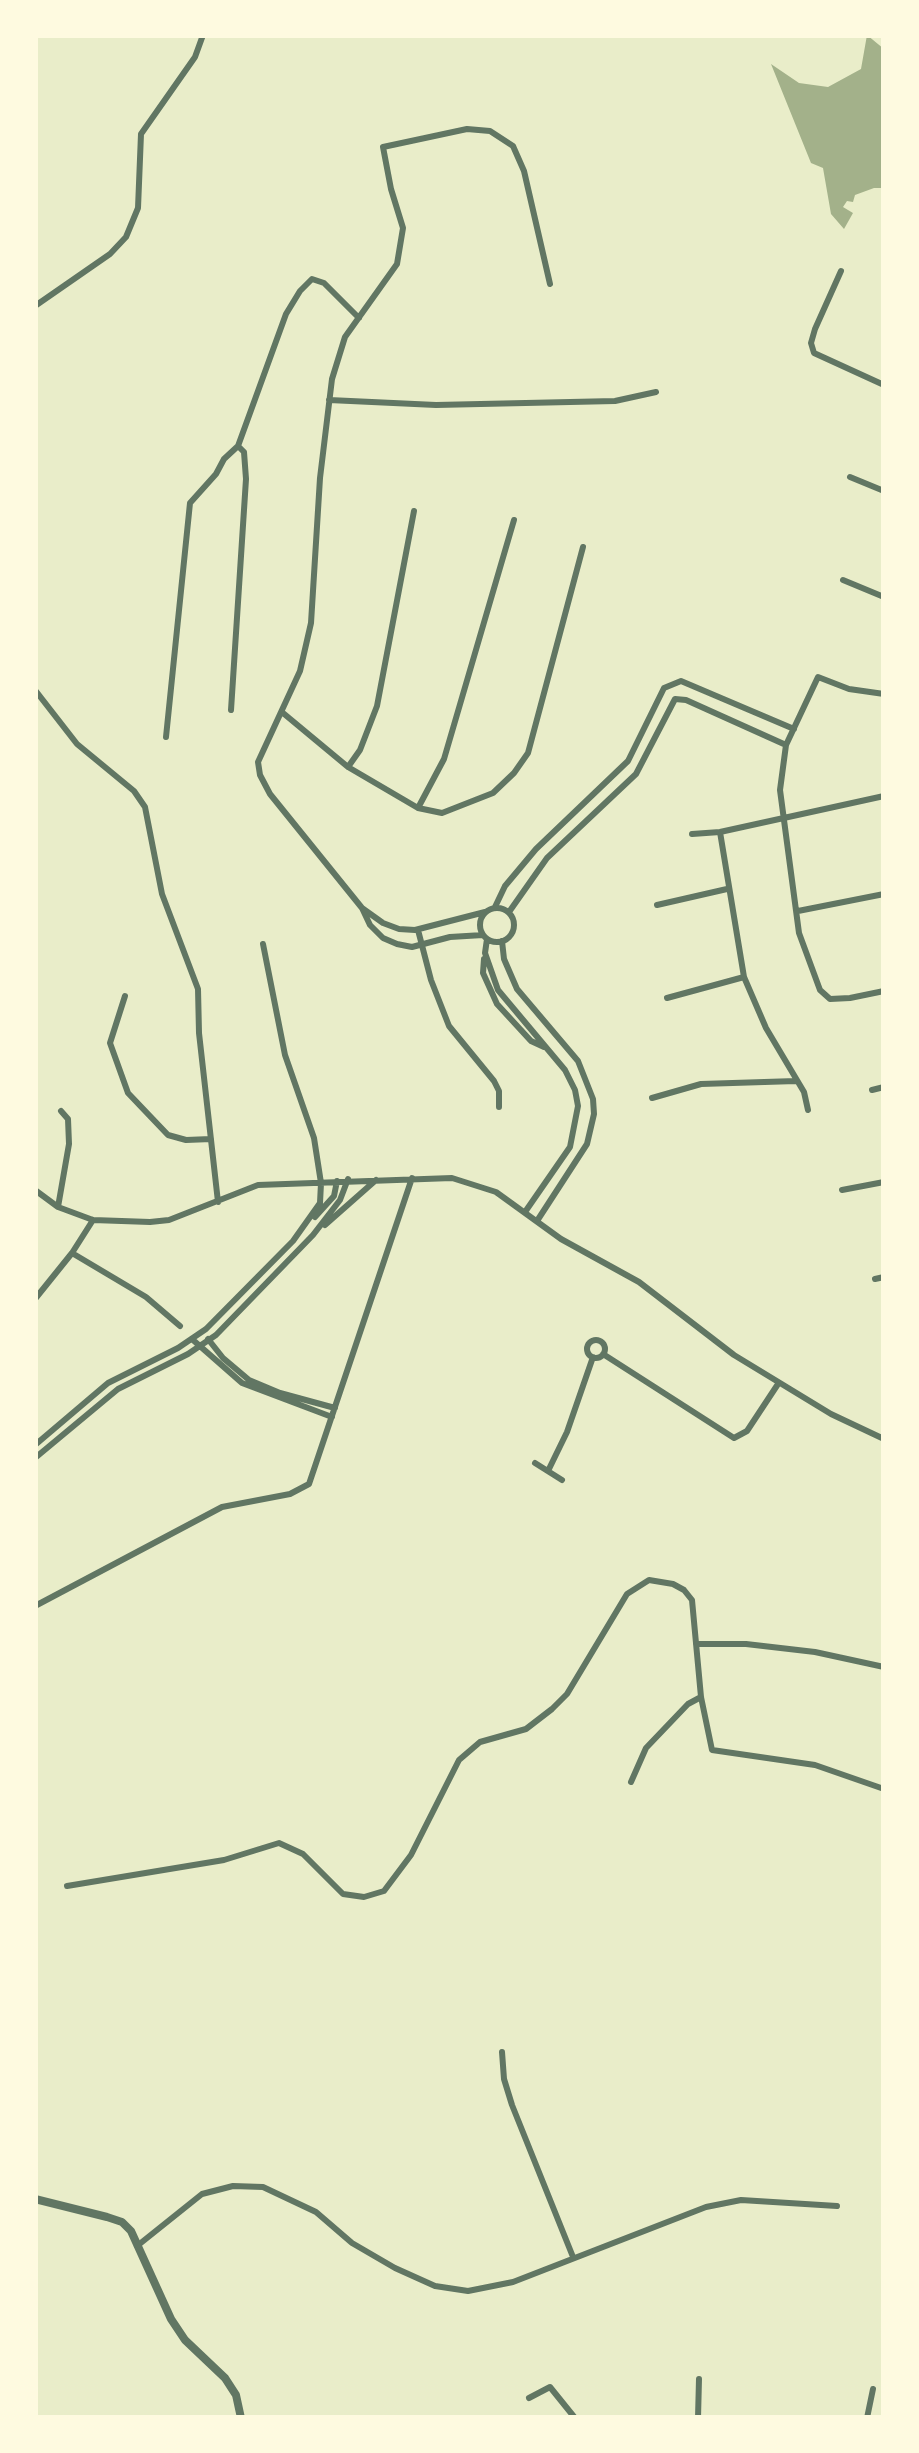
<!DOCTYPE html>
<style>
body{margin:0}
#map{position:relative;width:919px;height:2453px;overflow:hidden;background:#e9edc9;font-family:"Fira Sans Condensed",sans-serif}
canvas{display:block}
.frame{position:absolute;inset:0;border:38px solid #fefae0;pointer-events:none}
</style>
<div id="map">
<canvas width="919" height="2453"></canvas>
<div class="frame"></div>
</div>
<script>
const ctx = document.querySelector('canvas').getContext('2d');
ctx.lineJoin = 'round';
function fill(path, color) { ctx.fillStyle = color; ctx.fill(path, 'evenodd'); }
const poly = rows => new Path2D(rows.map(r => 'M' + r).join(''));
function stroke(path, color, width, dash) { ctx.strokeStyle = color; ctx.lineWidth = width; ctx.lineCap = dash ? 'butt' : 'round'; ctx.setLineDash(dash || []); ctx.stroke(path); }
fill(poly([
 [867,35,884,49,884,188,874,188,855,195,853,202,847,201,843,207,853,213,844,229,831,214,823,168,811,163,771,64,799,83,828,87,861,69]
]), '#a3b18a');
stroke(poly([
 [841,271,815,329,811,343,814,353,884,385],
 [35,306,110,254,126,237,138,208,141,134,195,57,203,35],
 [329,400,436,405,615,401,656,392],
 [850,477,884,491],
 [843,580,884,597],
 [35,690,77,744,134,791,145,807,162,894,198,989,199,1033,218,1202],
 [884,694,849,689,818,677,786,745,780,790,799,933,820,990,830,999,850,998,884,991],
 [231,710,246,479,244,452,238,446],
 [283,713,348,767,418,808,442,813,493,793,514,773,528,753,583,547],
 [166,737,190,503,216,474,224,459,238,446,286,314,300,291,312,279,324,283,359,318],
 [348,767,360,750,377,706,414,511],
 [418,808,444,759,514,520],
 [720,832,744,977,766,1028,804,1092,808,1110],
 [692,834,720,832,884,796],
 [657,905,727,889],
 [495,907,505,886,536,849,628,761,664,688,681,681,794,729],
 '480 925a17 17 0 1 1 34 0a17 17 0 1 1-34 0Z',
 [362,908,270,794,260,775,258,762,300,671,311,623,320,478,332,379,345,337,397,264,403,228,391,189,383,147,467,129,490,131,513,146,524,171,550,284],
 [798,911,884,894],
 [509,912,547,858,636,774,675,699,686,700,786,745],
 [418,930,431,980,449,1026,494,1081,499,1091,499,1107],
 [483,935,450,937,412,947,397,944,383,938,370,925,362,908,383,923,399,929,415,930,485,912],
 [487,939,485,953,498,990,565,1070,575,1090,578,1106,570,1147,525,1212],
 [502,941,504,959,517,989,578,1061,593,1099,594,1114,587,1144,537,1221],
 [484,959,483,973,497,1004,531,1041,544,1047],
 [125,996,110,1043,128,1093,168,1135,186,1140,211,1139],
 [667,998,744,977],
 [872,1090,884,1087],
 [652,1098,701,1084,796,1081],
 [35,1190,58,1207,93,1220,150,1222,169,1220,258,1185,452,1178,496,1192,561,1239,639,1282,734,1355,831,1414,884,1439],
 [842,1190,884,1182],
 [58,1207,69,1144,68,1119,61,1111],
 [315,1217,334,1196,337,1181],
 [325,1225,376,1180],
 [72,1253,146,1297,180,1326],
 [875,1279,884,1277],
 [35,1299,72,1253,93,1220],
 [208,1339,223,1358,249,1380,280,1393,335,1408],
 [193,1340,242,1383,332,1417],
 '587 1349a9 9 0 1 1 18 0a9 9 0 1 1-18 0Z',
 [603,1354,734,1438,747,1431,778,1384],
 [35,1445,108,1383,178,1348,206,1329,293,1241,320,1203,321,1183,314,1138,285,1055,263,944],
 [35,1458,118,1389,188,1354,216,1335,313,1235,340,1200,348,1179],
 [535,1463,562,1480],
 [548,1471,567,1432,593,1357],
 [35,1606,222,1507,290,1494,309,1484,412,1178],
 [696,1644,746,1644,815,1652,884,1667],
 [631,1782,646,1748,688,1704,701,1697],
 [67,1886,224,1860,279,1843,303,1854,343,1894,364,1897,384,1891,411,1855,459,1760,480,1742,526,1729,552,1709,567,1694,627,1594,649,1580,673,1584,684,1590,692,1600,701,1697,712,1750,815,1765,884,1789],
 [502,2052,504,2079,512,2105,573,2257],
 [137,2246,202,2194,233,2186,263,2187,316,2212,352,2243,395,2268,435,2286,468,2291,513,2282,706,2207,741,2200,837,2206],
 [529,2398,550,2387,575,2418],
 [698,2418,699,2379],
 [867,2418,873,2389]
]), '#617663', 6);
stroke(poly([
 [35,2199,107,2217,122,2222,131,2231,171,2319,185,2340,225,2378,236,2395,241,2418]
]), '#617663', 8);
</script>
